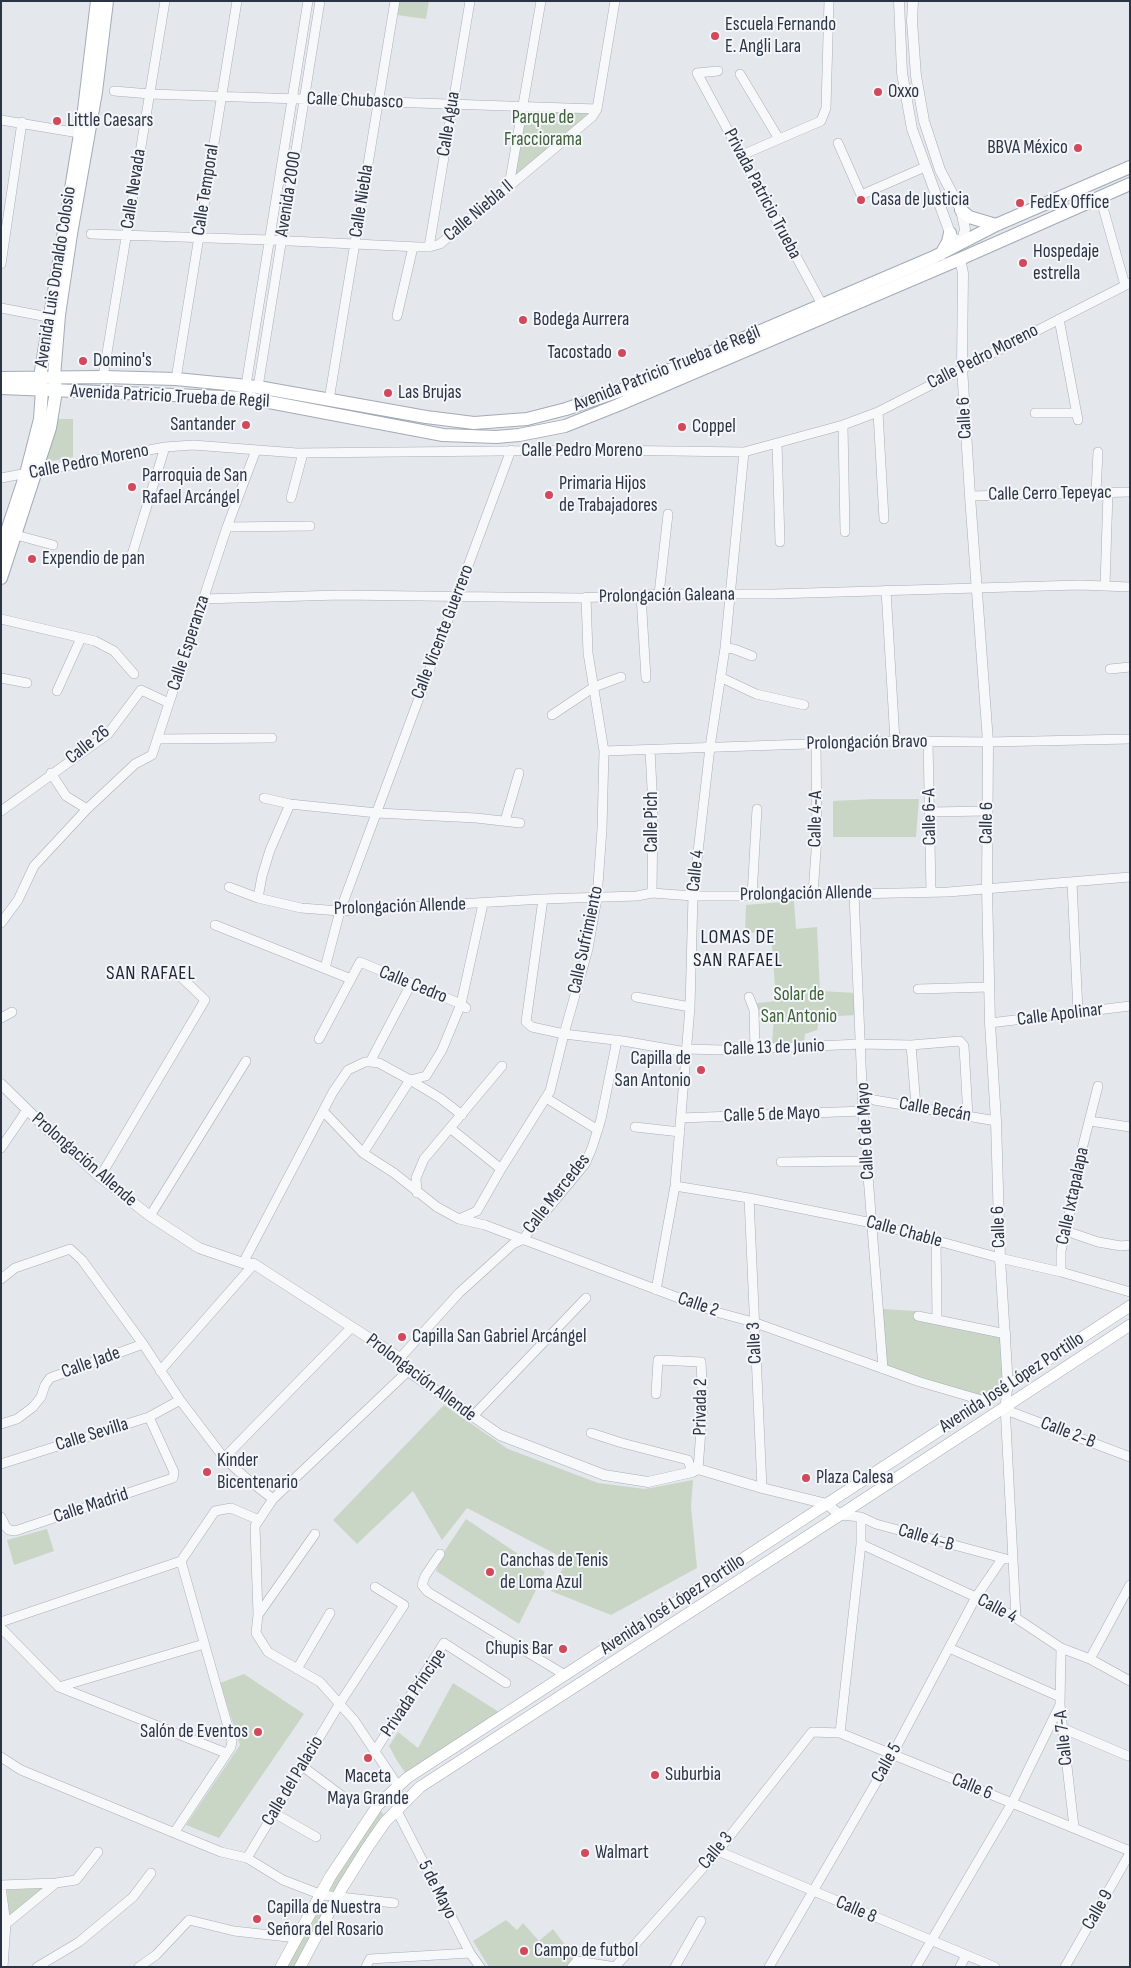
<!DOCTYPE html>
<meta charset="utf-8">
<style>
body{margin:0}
#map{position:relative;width:1131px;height:1968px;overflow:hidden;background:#e4e7ec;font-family:"Sofia Sans Condensed",sans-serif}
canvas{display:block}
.frame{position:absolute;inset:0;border:2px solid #2b3445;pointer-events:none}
</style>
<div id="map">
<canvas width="1131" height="1968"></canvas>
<div class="frame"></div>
</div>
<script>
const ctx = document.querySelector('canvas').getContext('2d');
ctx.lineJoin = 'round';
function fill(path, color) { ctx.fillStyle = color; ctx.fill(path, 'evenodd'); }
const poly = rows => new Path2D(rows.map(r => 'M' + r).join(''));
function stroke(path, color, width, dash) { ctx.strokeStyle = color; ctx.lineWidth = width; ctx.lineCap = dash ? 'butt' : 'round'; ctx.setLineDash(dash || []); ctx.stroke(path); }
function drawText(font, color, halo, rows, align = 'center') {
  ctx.font = font + ' "Sofia Sans Condensed",sans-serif'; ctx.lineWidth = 4; ctx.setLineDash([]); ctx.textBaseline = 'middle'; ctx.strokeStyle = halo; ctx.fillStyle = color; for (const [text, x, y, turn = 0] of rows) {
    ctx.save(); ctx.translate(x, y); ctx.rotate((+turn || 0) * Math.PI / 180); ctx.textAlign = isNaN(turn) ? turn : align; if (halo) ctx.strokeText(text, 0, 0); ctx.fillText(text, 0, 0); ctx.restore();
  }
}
fill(poly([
 [399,1,429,1,426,19,397,15],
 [524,107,597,109,511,184],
 [56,419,73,419,73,457,46,462,53,420],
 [873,799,919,799,916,837,833,837,833,801],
 [794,901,796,929,817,927,820,991,856,993,857,1015,820,1017,817,1030,805,1034,804,1044,772,1044,774,1016,758,1015,757,1003,776,1001,771,932,745,933,746,905],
 [882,1309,916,1311,916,1315,1005,1334,1008,1386,985,1401,884,1367],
 [444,1405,508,1449,598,1483,645,1489,693,1480,691,1507,697,1568,611,1615,551,1591,567,1560,467,1508,442,1540,413,1491,357,1544,333,1520],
 [466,1519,545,1572,519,1624,436,1571,444,1552],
 [47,1529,54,1551,14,1565,7,1540],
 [244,1674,304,1714,219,1838,186,1825,240,1745,220,1683],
 [453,1683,499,1712,406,1774,396,1759,389,1746,398,1732,418,1748],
 [380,1810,385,1816,336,1893,327,1889],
 [44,1888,9,1916,7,1890],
 [322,1904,329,1907,297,1967,285,1967],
 [506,1920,517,1930,523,1923,539,1941,553,1929,577,1961,572,1967,489,1967,473,1941]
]), '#c9d6c5');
const minor = poly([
 [718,71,697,73,824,308],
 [740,74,779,139],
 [114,91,150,94,597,109],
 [1,120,85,134],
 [838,143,861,195,925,167],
 [742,155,821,121,826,108,829,1],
 [509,186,541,1],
 [1100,197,1125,285],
 [91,234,269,240,419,247,429,247,440,244,592,117,597,109,615,1],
 [429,247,470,1],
 [1,264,22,122],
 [1,308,48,317],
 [397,316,413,247],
 [1059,319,1078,420],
 [103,377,165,1],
 [176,379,237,1],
 [246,385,308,1],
 [258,387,320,1],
 [329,400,395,1],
 [878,412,884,519],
 [1035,413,1076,413],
 [843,425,845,532],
 [777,443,780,542],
 [1,478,165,447,193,445,297,453,601,450,744,452,843,425,878,412,1130,283],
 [1096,492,1098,452],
 [970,496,1130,492],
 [291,498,303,453],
 [227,527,310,526],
 [16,535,53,545],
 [130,561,165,447],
 [1105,586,1108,492],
 [886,590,895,741],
 [659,594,668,514],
 [641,595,646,678],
 [203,599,340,595,579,598,659,594,773,594,1079,585,1130,587],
 [1,619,95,641,114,651,134,674],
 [725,648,734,649,752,656],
 [1110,669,1130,667],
 [720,677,756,694,804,705],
 [1,678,27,683],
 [57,691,81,638],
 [552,715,594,687,621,677],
 [157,739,272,738],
 [928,741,931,892],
 [650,750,653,807,652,893],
 [604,751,895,741,988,742,1130,739],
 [51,773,66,796,87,809],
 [264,798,290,804,377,813,476,818,520,823],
 [1,811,108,734,141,690,169,703],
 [930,812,987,811],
 [505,821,519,773],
 [1072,882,1078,1012],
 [229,887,258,898,301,908,340,911,543,899,637,896,652,893,693,896,752,896,948,892,1130,877],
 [813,894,817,837,816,744],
 [854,894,863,1111,883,1369],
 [752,896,757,809],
 [258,898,262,876,270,850,290,804],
 [543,899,526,1022,532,1027,564,1034,623,1041,686,1052],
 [1,923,18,900,34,866,87,809,135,764,152,755,227,527,256,450],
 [215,925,351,979],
 [325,968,340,911,511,450],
 [918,989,989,987],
 [636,997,690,1007],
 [749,997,754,1010,755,1049],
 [1,1018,12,1012],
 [990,1023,1130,1006],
 [319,1039,360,962,461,1004,466,1008],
 [911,1045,916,1106],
 [687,1049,723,1050,861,1044,911,1045,960,1041,964,1046,968,1117],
 [370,1062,379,1063,410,1080,440,1098,462,1115],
 [546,1098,598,1130],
 [874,1100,996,1121],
 [323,1111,363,1153,394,1173,437,1207,459,1219,485,1225,716,1312,753,1322,920,1382,985,1401],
 [681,1118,863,1111],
 [1090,1121,1130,1127],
 [635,1127,680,1132],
 [450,1128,501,1169],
 [1,1148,27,1110],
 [363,1153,410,1080,426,1076,442,1050,461,1004,483,904],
 [781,1162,866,1161],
 [100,1177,205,1000,179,975],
 [675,1186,749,1198,872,1223,1000,1258,1061,1272,1130,1292],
 [417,1193,416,1178,424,1159,502,1066],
 [749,1198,762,1488],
 [150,1216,246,1061],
 [459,1219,477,1211,501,1169,550,1091,564,1034,588,949,597,898,602,829,604,751,588,653,586,597],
 [1066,1231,1098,1242,1121,1246,1130,1245],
 [936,1240,937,1318],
 [243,1263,333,1092,348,1070,365,1062,370,1062,411,984],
 [1061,1272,1061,1251,1066,1231,1081,1153,1098,1086],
 [1,1279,15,1268,70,1249,82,1260,143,1344,180,1400,224,1458,246,1478,273,1499],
 [656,1290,675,1186,690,1007,693,896,710,747,725,648,744,452],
 [918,1316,1006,1334],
 [400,1358,459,1293,513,1244,522,1240,585,1164,592,1148,601,1119,617,1040],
 [160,1371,254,1264],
 [408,1371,273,1499,255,1526,258,1615,256,1633,268,1652,320,1682,354,1720,398,1786,397,1811,470,1953,480,1967],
 [1008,1387,1005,1405,1016,1618],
 [656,1394,658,1360,701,1362,703,1404,698,1469],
 [1006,1410,1130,1457],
 [472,1417,586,1298],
 [1,1424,17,1419,33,1407,41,1397,45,1385,50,1378,143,1344],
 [591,1433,622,1443,688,1460,692,1472],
 [224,1458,352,1327],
 [1,1464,149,1417,180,1400],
 [840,1515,861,1517,876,1524,1006,1559],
 [1,1517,6,1527,9,1530,15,1531,173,1478,174,1472,149,1417],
 [861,1544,993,1605,1016,1618,1061,1648,1090,1659,1130,1681],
 [440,1554,425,1576,422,1585,428,1592,565,1675],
 [258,1615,315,1534],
 [1,1622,181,1561,215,1511,231,1508,259,1520],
 [1,1628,59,1687,226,1753],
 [949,1648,1060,1697],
 [1061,1648,1060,1705,1074,1827],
 [1090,1659,1130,1585],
 [297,1669,330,1613],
 [59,1687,204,1644],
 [1062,1728,1128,1756],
 [840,1733,861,1544,861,1517],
 [375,1751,444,1643,506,1683],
 [1,1757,21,1770,221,1852,247,1858,283,1880,322,1895,394,1903],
 [302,1766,341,1795],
 [274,1813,316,1837],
 [174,1833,231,1747,232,1741,181,1561],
 [718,1851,995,1967],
 [247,1858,340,1703,404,1605,375,1587],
 [1,1885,56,1883,76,1880,98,1852],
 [1,1887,6,1924,3,1967],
 [6,1924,56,1883],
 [37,1967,79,1942,133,1897,151,1873],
 [139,1967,156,1955,189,1920,234,1931,297,1938],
 [366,1967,370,1959,470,1953],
 [572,1967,577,1961,616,1967],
 [615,1967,718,1851,812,1732,840,1733,1130,1851],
 [675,1967,701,1921],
 [769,1967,892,1755,976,1597,1002,1559],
 [916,1967,1012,1803,1060,1705],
 [960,1967,966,1955],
 [1065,1967,1130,1853]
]);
const tertiary = poly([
 [899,1,902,73,912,129,950,233,953,238,962,242,965,229,961,210,940,170,924,121,916,76,912,21,913,1],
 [960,259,963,273,962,367,970,496,988,742,987,889,990,1023,996,1121,1000,1258,1008,1387],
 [1,1084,51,1133,100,1177,150,1216,199,1248,243,1263,254,1264,400,1358,408,1371,500,1435,604,1475,648,1482,692,1472,698,1469,762,1488,827,1504,840,1515]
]);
const secondary = poly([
 [281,1967,330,1877,378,1805,407,1778,1130,1306],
 [300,1967,342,1888,367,1848,385,1822,420,1787,840,1515,1130,1325]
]);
const primary = poly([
 [961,210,969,217,996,225],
 [941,254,948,242,950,233],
 [1,378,103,377,176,379,258,387,426,417,474,423,527,419,566,409,625,389,934,257,996,225,1130,167],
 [1,388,248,398,443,435,496,437,519,435,565,426,618,405,960,259,1130,184],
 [1,549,26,474,40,419,42,390,40,377,84,110,97,1],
 [1,578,50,428,56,391,54,377,59,315,71,234,96,92,107,1]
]);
stroke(minor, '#a9aeb7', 10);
stroke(tertiary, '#a9aeb7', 11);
stroke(secondary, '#a9aeb7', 12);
stroke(primary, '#a3abb8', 14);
stroke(minor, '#f7f8fa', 9);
stroke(tertiary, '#f7f8fa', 10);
stroke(secondary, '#fff', 11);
stroke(primary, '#fff', 12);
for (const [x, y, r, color] of [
 [715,36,5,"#d1495b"],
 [878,92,5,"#d1495b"],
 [57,121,5,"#d1495b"],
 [1078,148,5,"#d1495b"],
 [861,200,5,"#d1495b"],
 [1020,203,5,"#d1495b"],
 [1023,263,5,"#d1495b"],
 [523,320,5,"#d1495b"],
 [622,353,5,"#d1495b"],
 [83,361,5,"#d1495b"],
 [388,393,5,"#d1495b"],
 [246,425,5,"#d1495b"],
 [682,427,5,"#d1495b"],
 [132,487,5,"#d1495b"],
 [549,495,5,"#d1495b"],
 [32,559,5,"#d1495b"],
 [701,1070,5,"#d1495b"],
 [402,1337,5,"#d1495b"],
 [207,1472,5,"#d1495b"],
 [806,1478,5,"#d1495b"],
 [490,1572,5,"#d1495b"],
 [563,1649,5,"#d1495b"],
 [258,1732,5,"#d1495b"],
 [368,1758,5,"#d1495b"],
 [655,1775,5,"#d1495b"],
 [585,1853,5,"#d1495b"],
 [257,1919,5,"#d1495b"],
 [524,1951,5,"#d1495b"]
]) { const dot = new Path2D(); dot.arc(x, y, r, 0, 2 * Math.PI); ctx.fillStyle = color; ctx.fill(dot); stroke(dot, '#f4f6f9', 2); }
drawText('19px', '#2b3445', '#f4f6f9', [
 ["Escuela Fernando",725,25],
 ["E. Angli Lara",725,47],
 ["Oxxo",888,92],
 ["Little Caesars",67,121],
 ["BBVA México",1068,148,"right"],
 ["Casa de Justicia",871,200],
 ["FedEx Office",1030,203],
 ["Hospedaje",1033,252],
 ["estrella",1033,274],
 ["Bodega Aurrera",533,320],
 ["Tacostado",612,353,"right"],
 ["Domino's",93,361],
 ["Las Brujas",398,393],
 ["Santander",236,425,"right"],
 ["Coppel",692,427],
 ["Parroquia de San",142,476],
 ["Rafael Arcángel",142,498],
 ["Primaria Hijos",559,484],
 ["de Trabajadores",559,506],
 ["Expendio de pan",42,559],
 ["Capilla de",691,1059,"right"],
 ["San Antonio",691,1081,"right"],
 ["Capilla San Gabriel Arcángel",412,1337],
 ["Kinder",217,1461],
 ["Bicentenario",217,1483],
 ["Plaza Calesa",816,1478],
 ["Canchas de Tenis",500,1561],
 ["de Loma Azul",500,1583],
 ["Chupis Bar",553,1649,"right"],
 ["Salón de Eventos",248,1732,"right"],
 ["Suburbia",665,1775],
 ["Maceta",368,1777,"center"],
 ["Maya Grande",368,1799,"center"],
 ["Walmart",595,1853],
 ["Capilla de Nuestra",267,1908],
 ["Señora del Rosario",267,1930],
 ["Campo de futbol",534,1951]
], 'left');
drawText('19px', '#2b3445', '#f4f6f9', [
 ["Calle Chubasco",355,101,2],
 ["Calle Agua",449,124,-81],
 ["Calle Nevada",134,189,-81],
 ["Calle Temporal",206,190,-81],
 ["Avenida 2000",289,194,-81],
 ["Privada Patricio Trueba",762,194,62],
 ["Calle Niebla",362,201,-81],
 ["Calle Niebla II",479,211,-40],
 ["Avenida Luis Donaldo Colosio",56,277,-81],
 ["Calle Pedro Moreno",983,357,-27],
 ["Avenida Patricio Trueba de Regil",667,369,-22],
 ["Avenida Patricio Trueba de Regil",170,397,3],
 ["Calle 6",965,418,-93],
 ["Calle Pedro Moreno",582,451],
 ["Calle Pedro Moreno",89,462,-11],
 ["Calle Cerro Tepeyac",1050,494,-1],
 ["Prolongación Galeana",667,596,-1],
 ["Calle Vicente Guerrero",443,632,-69],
 ["Calle Esperanza",189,643,-72],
 ["Prolongación Bravo",867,743,-1],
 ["Calle 26",88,745,-38],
 ["Calle 6-A",930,817,-91],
 ["Calle 4-A",816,819,-89],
 ["Calle Pich",652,822,-90],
 ["Calle 6",987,823,-89],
 ["Calle 4",696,871,-84],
 ["Prolongación Allende",806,894,-1],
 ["Prolongación Allende",400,907,-2],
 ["Calle Sufrimiento",586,940,-78],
 ["Calle Cedro",413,985,22],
 ["Calle Apolinar",1060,1015,-7],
 ["Calle 13 de Junio",774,1048,-2],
 ["Calle Becán",935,1110,10],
 ["Calle 5 de Mayo",772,1115,-2],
 ["Calle 6 de Mayo",866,1131,-93],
 ["Prolongación Allende",84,1160,41],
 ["Calle Mercedes",557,1194,-52],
 ["Calle Ixtapalapa",1073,1196,-78],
 ["Calle 6",999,1227,-92],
 ["Calle Chable",904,1232,15],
 ["Calle 2",698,1305,19],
 ["Calle 3",755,1343,-93],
 ["Calle Jade",91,1363,-20],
 ["Prolongación Allende",421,1378,37],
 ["Avenida José López Portillo",1012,1383,-33],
 ["Privada 2",701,1407,-89],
 ["Calle 2-B",1068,1433,21],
 ["Calle Sevilla",92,1435,-17],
 ["Calle Madrid",91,1506,-18],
 ["Calle 4-B",926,1538,16],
 ["Avenida José López Portillo",673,1605,-33],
 ["Calle 4",997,1609,28],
 ["Privada Príncipe",414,1693,-56],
 ["Calle 7-A",1064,1738,-96],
 ["Calle 5",887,1763,-61],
 ["Calle del Palacio",293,1781,-59],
 ["Calle 6",972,1787,22],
 ["Calle 3",716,1851,-50],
 ["5 de Mayo",437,1890,63],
 ["Calle 8",856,1910,23],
 ["Calle 9",1098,1910,-60]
]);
drawText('19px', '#3f6138', '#f4f6f9', [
 ["Parque de",543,118],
 ["Fracciorama",543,140],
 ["Solar de",799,995],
 ["San Antonio",799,1017]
]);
ctx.letterSpacing = '1px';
drawText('20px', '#1d2536', '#f4f6f9', [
 ["LOMAS DE",738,938],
 ["SAN RAFAEL",738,961],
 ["SAN RAFAEL",151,974]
]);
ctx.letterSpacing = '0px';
</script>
